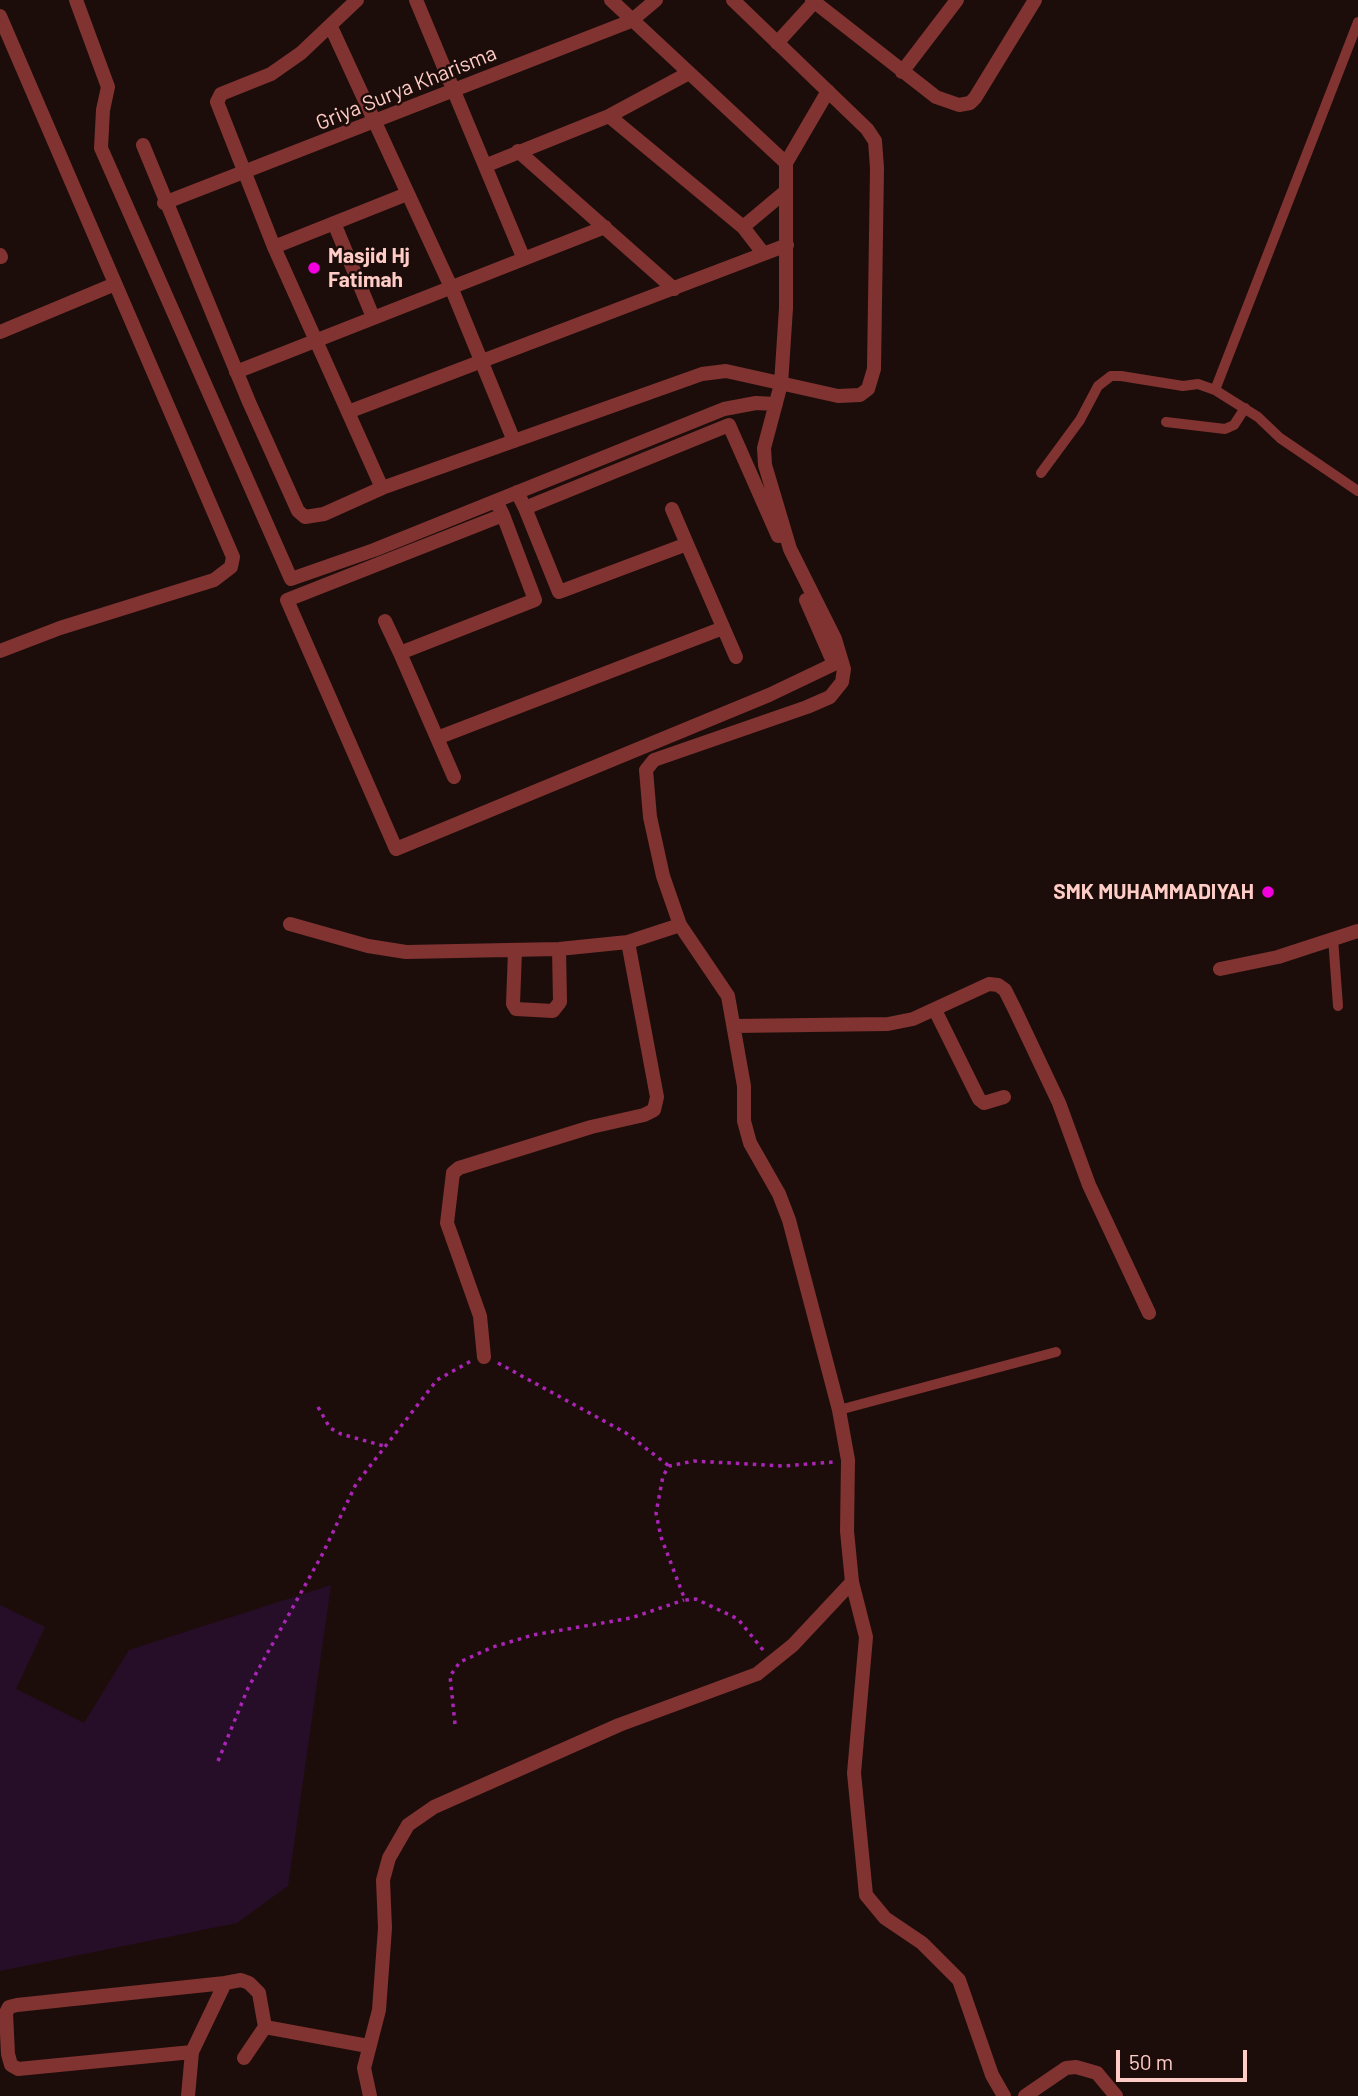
<!DOCTYPE html>
<style>
body{margin:0}
#map{position:relative;width:1358px;height:2096px;overflow:hidden;background:#1d0d0a;font-family:Barlow,sans-serif}
canvas{display:block}
.scale{position:absolute;left:1116px;top:2050px;width:131px;height:32px;box-sizing:border-box;border:4px solid #ffccc6;border-top:0;padding-left:9px;font-size:21px;line-height:24px;white-space:nowrap;color:#ffccc6;-webkit-text-stroke:5px #1d0d0a;paint-order:stroke}
</style>
<div id="map">
<canvas width="1358" height="2096"></canvas>
<div class="scale">50 m</div>
</div>
<script>
const ctx = document.querySelector('canvas').getContext('2d');
ctx.lineJoin = 'round';
function fill(path, color) { ctx.fillStyle = color; ctx.fill(path, 'evenodd'); }
const poly = rows => new Path2D(rows.map(r => 'M' + r).join(''));
function stroke(path, color, width, dash) { ctx.strokeStyle = color; ctx.lineWidth = width; ctx.lineCap = dash ? 'butt' : 'round'; ctx.setLineDash(dash || []); ctx.stroke(path); }
function drawText(font, color, halo, rows, align = 'center') {
  ctx.font = font + ' Barlow,sans-serif'; ctx.lineWidth = 5; ctx.setLineDash([]); ctx.textBaseline = 'middle'; ctx.strokeStyle = halo; ctx.fillStyle = color; for (const [text, x, y, turn = 0] of rows) {
    ctx.save(); ctx.translate(x, y); ctx.rotate((+turn || 0) * Math.PI / 180); ctx.textAlign = isNaN(turn) ? turn : align; if (halo) ctx.strokeText(text, 0, 0); ctx.fillText(text, 0, 0); ctx.restore();
  }
}
fill(poly([
 [331,1585,288,1886,237,1923,0,1971,0,1605,45,1627,16,1689,84,1723,129,1650]
]), '#260d28');
stroke(poly([
 [498,1363,626,1433,669,1466],
 [318,1407,330,1428,341,1434,384,1446],
 [763,1650,738,1619,696,1599,685,1600,661,1537,656,1513,663,1476,669,1466,694,1461,783,1466,834,1462],
 [455,1724,450,1676,460,1662,493,1647,533,1635,631,1618,684,1600],
 [218,1761,248,1688,323,1553,356,1484,437,1380,471,1361]
]), '#aa24b6', 3.5, [3.5, 5]);
stroke(poly([
 [1215,390,1358,22],
 [1166,422,1225,429,1234,425,1245,408],
 [1041,473,1080,420,1098,386,1111,376,1121,376,1183,386,1198,384,1215,390,1258,417,1280,438,1358,491],
 [1333,938,1338,1006],
 [839,1410,1056,1352]
]), '#803331', 10);
stroke(poly([
 [76,0,108,87,103,110,101,148,291,579,374,550,724,409,756,403,776,404],
 [357,0,301,53,271,74,221,94,217,102,274,247,382,488],
 [416,0,523,257],
 [611,0,786,163,786,191,743,227],
 [812,0,936,97,959,105,970,103,975,98,1035,0],
 [0,16,233,557,231,567,214,580,60,628,0,651],
 [331,27,451,287,514,441],
 [777,43,816,0],
 [902,72,957,0],
 [609,116,743,227,763,253],
 [143,145,249,402,298,511,305,517,324,514,382,488,702,374,726,371,838,396,860,395,868,389,874,369,877,168,875,141,867,129,733,0],
 [518,151,674,289],
 [786,163,828,91],
 [487,165,609,116,687,74],
 [786,191,786,308,781,384,764,448,765,465,790,549,835,639,844,669,842,682,830,697,807,707,654,760,646,770,650,817,663,876,680,925,728,996,744,1086,744,1121,750,1143,779,1194,789,1220,839,1410,848,1460,847,1531,852,1582,866,1637,854,1773,866,1895,885,1918,922,1943,959,1980,992,2075,1004,2096],
 [164,203,631,21,656,0],
 [334,223,373,317],
 [274,247,407,194],
 [0,255,1,257],
 [0,332,115,284],
 [236,372,605,227],
 [348,412,787,245],
 [517,492,525,508,729,425,778,536],
 [496,501,503,515,287,600,396,849,769,695,834,664,806,600],
 [525,508,559,592,687,544,736,657],
 [672,509,687,544],
 [385,621,400,653],
 [437,738,723,628],
 [454,777,400,653,535,600,503,515],
 [290,924,368,946,406,952,559,949,628,942,680,925],
 [515,951,513,1004,516,1009,553,1011,560,1002,559,949],
 [1220,969,1278,957,1358,931],
 [935,1010,979,1099,984,1103,1004,1097],
 [734,1026,888,1024,913,1019,989,984,998,985,1005,990,1015,1010,1059,1103,1089,1185,1149,1313],
 [484,1357,480,1316,447,1223,453,1173,459,1168,591,1127,644,1115,654,1110,657,1097,628,942],
 [225,1983,241,1980,249,1983,259,1993,265,2027,244,2058],
 [265,2027,368,2046],
 [188,2096,192,2052,225,1983,17,2005,9,2007,6,2013,8,2054,11,2065,18,2069,192,2052],
 [370,2096,364,2068,379,2010,385,1928,383,1880,389,1858,408,1825,434,1807,619,1725,757,1674,793,1645,852,1582],
 [1025,2096,1066,2068,1076,2067,1097,2073,1116,2096]
]), '#803331', 14);
for (const [x, y, r, color] of [
 [314,268,7,"#f100dd"],
 [1268,892,7,"#f100dd"]
]) { const dot = new Path2D(); dot.arc(x, y, r, 0, 2 * Math.PI); ctx.fillStyle = color; ctx.fill(dot); stroke(dot, '#1d0d0a', 2.5); }
drawText('21px', '#ffccc6', '#1d0d0a', [
 ["Griya Surya Kharisma",406,88,-22]
]);
drawText('bold 21px', '#ffccc6', '#1d0d0a', [
 ["Masjid Hj",328,256],
 ["Fatimah",328,280],
 ["SMK MUHAMMADIYAH",1254,892,"right"]
], 'left');
</script>
